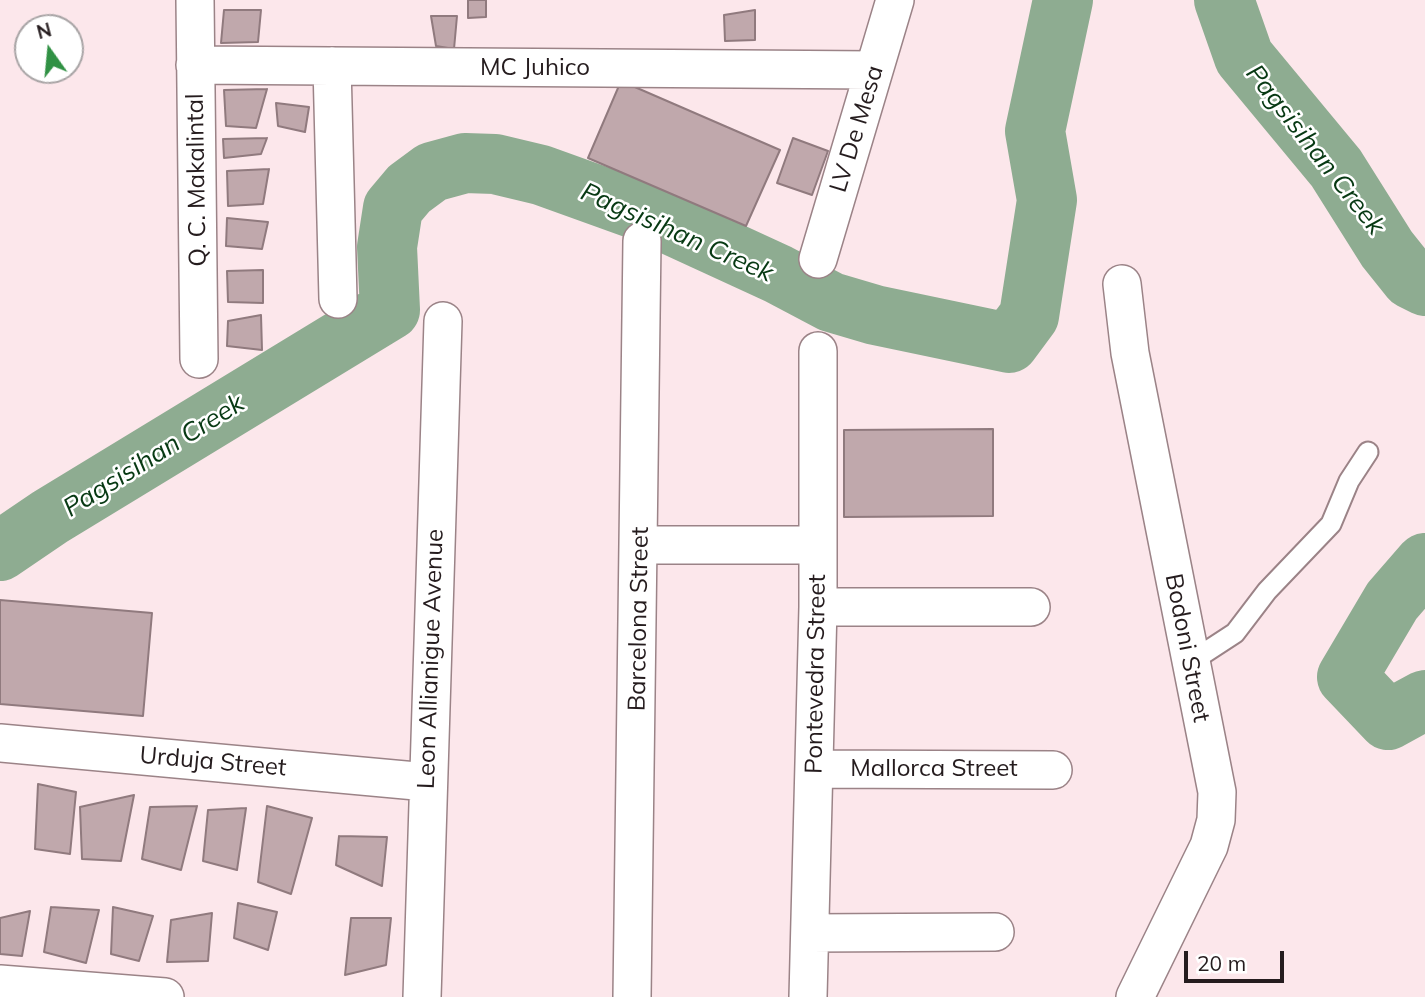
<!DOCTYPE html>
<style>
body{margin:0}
#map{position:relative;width:1425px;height:997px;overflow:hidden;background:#fce7eb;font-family:Mulish,sans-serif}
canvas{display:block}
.north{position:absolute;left:14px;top:14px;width:70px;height:70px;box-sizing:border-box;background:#fff;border:2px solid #a8a4a5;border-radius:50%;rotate:345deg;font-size:19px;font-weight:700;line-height:28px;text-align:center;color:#251c1e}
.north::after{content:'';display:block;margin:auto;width:24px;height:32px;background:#309144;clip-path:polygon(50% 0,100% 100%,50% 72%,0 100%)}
.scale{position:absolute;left:1184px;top:951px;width:100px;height:32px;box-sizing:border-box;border:4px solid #251c1e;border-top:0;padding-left:9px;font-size:21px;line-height:24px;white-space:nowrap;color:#251c1e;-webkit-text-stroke:5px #fff;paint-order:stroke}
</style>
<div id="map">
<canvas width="1425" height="997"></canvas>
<div class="north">N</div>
<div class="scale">20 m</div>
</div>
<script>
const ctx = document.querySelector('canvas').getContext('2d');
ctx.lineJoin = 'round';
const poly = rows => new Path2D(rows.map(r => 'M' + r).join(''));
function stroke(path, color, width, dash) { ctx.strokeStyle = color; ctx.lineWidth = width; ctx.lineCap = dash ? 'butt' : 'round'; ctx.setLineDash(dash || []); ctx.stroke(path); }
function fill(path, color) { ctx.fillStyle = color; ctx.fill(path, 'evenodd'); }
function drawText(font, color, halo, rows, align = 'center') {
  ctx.font = font + ' Mulish,sans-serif'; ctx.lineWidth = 5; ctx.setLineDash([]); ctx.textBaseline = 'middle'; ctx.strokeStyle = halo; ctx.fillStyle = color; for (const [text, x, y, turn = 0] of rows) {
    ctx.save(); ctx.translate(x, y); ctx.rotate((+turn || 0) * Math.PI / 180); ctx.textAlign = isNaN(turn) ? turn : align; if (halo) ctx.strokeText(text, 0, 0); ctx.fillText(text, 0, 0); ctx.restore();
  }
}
stroke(poly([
 [1224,0,1244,57,1336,168,1387,249,1411,279,1425,286],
 [0,551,50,517,390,310,387,247,393,208,409,189,432,172,465,163,495,164,541,175,641,211,778,274,831,302,875,315,1009,343,1029,316,1047,200,1035,131,1063,0],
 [1425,563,1392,601,1347,677,1388,720,1425,700]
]), '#8eac91', 60);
const building = poly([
 [468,0,486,0,486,17,468,18,468,0],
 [224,10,261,10,258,42,221,43,224,10],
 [755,10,755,40,725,41,724,15,755,10],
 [431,16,457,16,454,49,436,46,431,16],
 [621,81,780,150,746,226,588,158,621,81],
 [267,89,256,128,226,126,224,90,267,89],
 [276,103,309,107,305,132,278,126,276,103],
 [267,138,261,154,224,158,223,139,267,138],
 [793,138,828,151,812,195,777,183,793,138],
 [269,169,263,204,228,206,227,171,269,169],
 [227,218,268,222,262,249,226,246,227,218],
 [263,270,263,303,228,302,227,271,263,270],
 [261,315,262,350,227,346,228,321,261,315],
 [993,429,993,516,844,517,844,430,993,429],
 [0,600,152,613,143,716,0,704,0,600],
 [38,784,76,792,70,854,35,849,38,784],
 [134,795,121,861,82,859,80,807,134,795],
 [197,806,181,870,142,859,150,807,197,806],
 [267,806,312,818,291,894,258,882,267,806],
 [246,808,237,870,203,861,208,810,246,808],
 [339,836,387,837,382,886,336,865,339,836],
 [238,903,277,912,268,950,234,938,238,903],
 [51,907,99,910,86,963,44,952,51,907],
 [113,907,153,916,139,961,111,954,113,907],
 [30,911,22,956,0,954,0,918,30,911],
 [212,913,208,961,167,962,171,920,212,913],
 [351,918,391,918,386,965,345,975,351,918]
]);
fill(building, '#c0a8ac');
stroke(building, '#907a7e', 2);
const service = poly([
 [1189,663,1235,633,1267,591,1331,524,1349,481,1368,452]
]);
const minor = poly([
 [195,0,199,359],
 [195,65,874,70],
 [332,66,338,299],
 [818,259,895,0],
 [1122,284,1130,353,1217,792,1216,820,1209,846,1135,997],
 [640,545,817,545],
 [818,607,1031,607],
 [0,743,427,782],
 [814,769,1053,770],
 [810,933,995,932],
 [0,984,165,997],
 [422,997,443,321],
 [632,997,642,241],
 [808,997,818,607,818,351]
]);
stroke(service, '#9b8387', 23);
stroke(minor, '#9b8387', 40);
stroke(service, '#fff', 19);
stroke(minor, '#fff', 37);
drawText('24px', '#251c1e', '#fff', [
 ["MC Juhico",535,68],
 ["LV De Mesa",857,129,-73],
 ["Q. C. Makalintal",197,180,-91],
 ["Barcelona Street",639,619,-89],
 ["Bodoni Street",1187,648,79],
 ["Leon Allianigue Avenue",431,659,-88],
 ["Pontevedra Street",816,674,-89],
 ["Urduja Street",213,762,5],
 ["Mallorca Street",934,769]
]);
drawText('italic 26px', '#073913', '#fff', [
 ["Pagsisihan Creek",1315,150,52],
 ["Pagsisihan Creek",677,233,24],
 ["Pagsisihan Creek",154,456,-32]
]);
</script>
